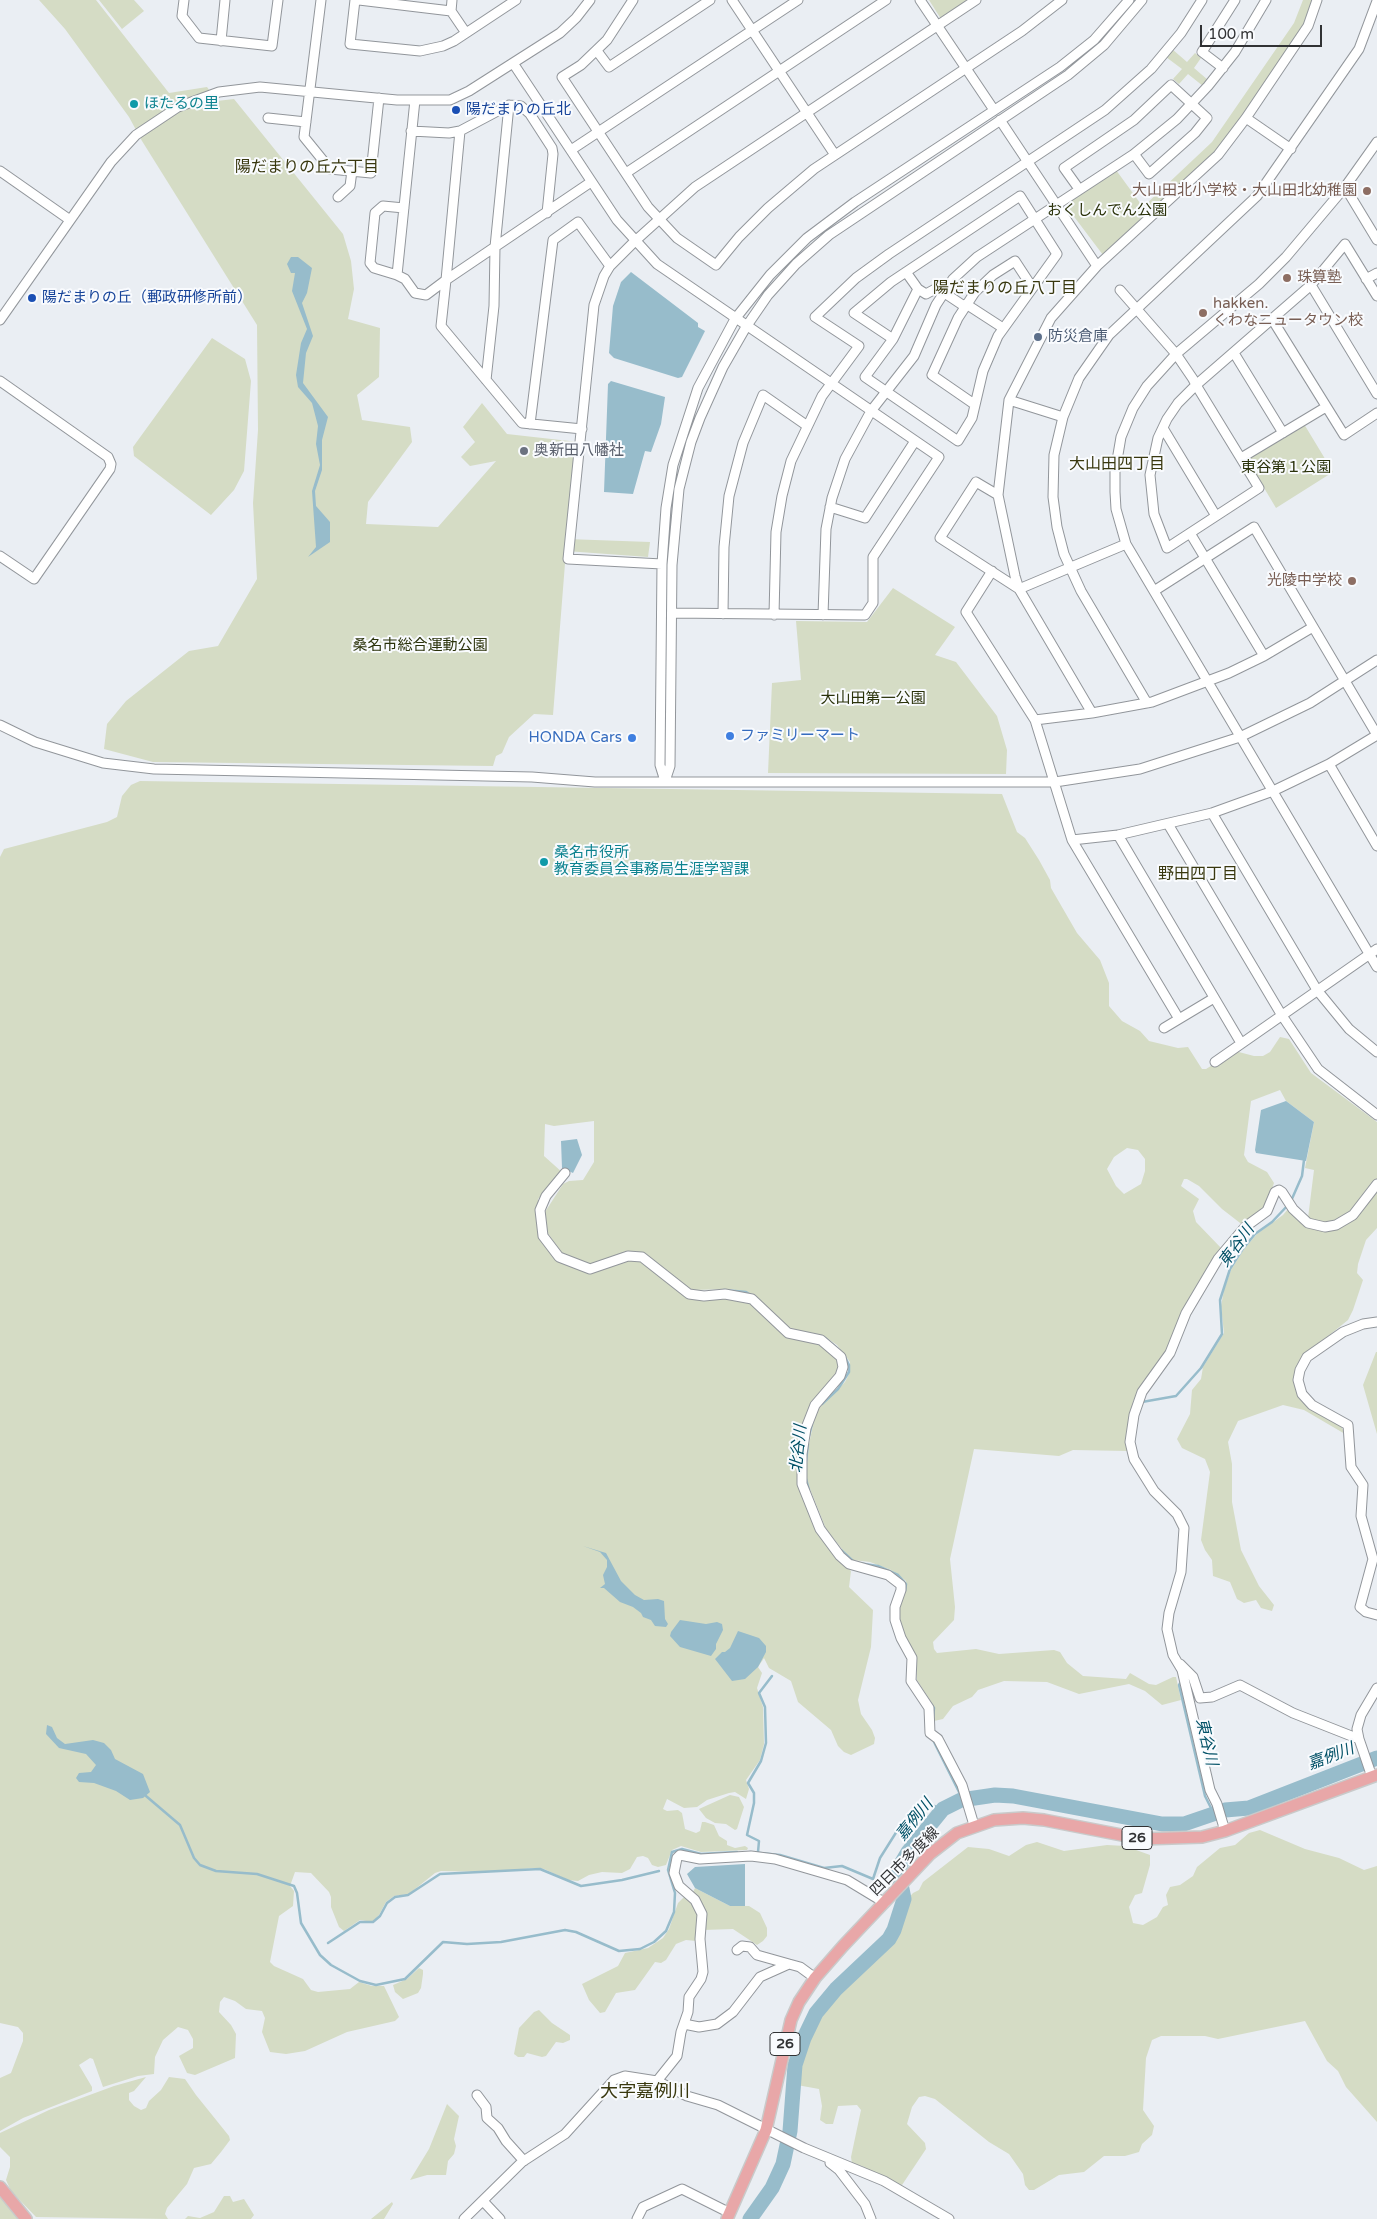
<!DOCTYPE html>
<meta charset="utf-8">
<style>
body{margin:0}
#map{position:relative;width:1377px;height:2219px;overflow:hidden;background:#eaeef3;font-family:"Varela Round",sans-serif}
canvas{display:block}
.scale{position:absolute;left:1200px;top:25px;width:122px;height:22px;box-sizing:border-box;border:2px solid #313234;border-top:0;padding-left:6px;font-size:15px;line-height:18px;white-space:nowrap;color:#313234;-webkit-text-stroke:4px #f9fbfe;paint-order:stroke}
</style>
<div id="map">
<canvas width="1377" height="2219"></canvas>
<div class="scale">100 m</div>
</div>
<script>
const ctx = document.querySelector('canvas').getContext('2d');
ctx.lineJoin = 'round';
function fill(path, color) { ctx.fillStyle = color; ctx.fill(path, 'evenodd'); }
const poly = rows => new Path2D(rows.map(r => 'M' + r).join(''));
function stroke(path, color, width, dash) { ctx.strokeStyle = color; ctx.lineWidth = width; ctx.lineCap = dash ? 'butt' : 'round'; ctx.setLineDash(dash || []); ctx.stroke(path); }
function drawText(font, color, halo, rows, align = 'center') {
  ctx.font = font + ' "Varela Round","Noto Sans JP",sans-serif'; ctx.lineWidth = 4; ctx.setLineDash([]); ctx.textBaseline = 'middle'; ctx.strokeStyle = halo; ctx.fillStyle = color; for (const [text, x, y, turn = 0] of rows) {
    ctx.save(); ctx.translate(x, y); ctx.rotate((+turn || 0) * Math.PI / 180); ctx.textAlign = isNaN(turn) ? turn : align; if (halo) ctx.strokeText(text, 0, 0); ctx.fillText(text, 0, 0); ctx.restore();
  }
}
fill(poly([
 [39,0,96,0,169,93,207,87,217,101,234,99,343,234,351,261,354,289,348,319,380,328,379,377,357,395,362,420,410,427,412,442,368,502,366,524,438,527,496,461,470,466,461,457,475,442,463,427,482,403,507,434,578,442,567,539,650,542,648,557,566,551,553,715,534,714,509,737,502,753,496,756,493,766,153,762,104,749,107,724,126,701,189,651,218,646,257,579,253,503,258,430,257,325,142,141,129,117,65,29],
 [99,0,134,0,144,11,122,29],
 [929,0,969,0,941,19],
 [1303,0,1313,0,1303,27,1248,110,1213,154,1103,255,1066,206,1067,201,1116,170,1143,207,1212,142,1294,23],
 [1172,49,1187,62,1195,53,1201,58,1194,68,1208,80,1203,86,1188,74,1179,84,1173,79,1182,69,1166,57],
 [212,338,245,359,251,381,244,471,234,490,211,515,134,456,133,447],
 [1304,424,1333,472,1276,508,1248,461,1249,457],
 [893,588,955,627,935,655,956,662,997,716,1007,750,1006,774,768,773,772,683,801,680,796,621,867,622],
 [140,781,1002,794,1017,832,1025,838,1039,860,1050,880,1051,888,1077,933,1100,960,1109,983,1109,1006,1122,1021,1140,1031,1149,1041,1178,1048,1188,1047,1202,1069,1206,1069,1235,1051,1254,1056,1263,1056,1270,1052,1280,1037,1289,1039,1311,1073,1377,1122,1377,1180,1365,1191,1347,1216,1341,1219,1324,1224,1308,1218,1314,1170,1305,1168,1314,1122,1286,1101,1280,1090,1251,1101,1244,1155,1248,1162,1267,1172,1274,1183,1265,1210,1244,1226,1222,1209,1199,1186,1187,1179,1184,1179,1181,1186,1199,1199,1193,1211,1196,1222,1222,1249,1173,1344,1133,1401,1127,1451,1073,1450,1059,1456,974,1449,950,1559,955,1607,954,1620,933,1642,934,1649,937,1653,976,1649,999,1654,1054,1650,1060,1652,1067,1663,1083,1676,1126,1679,1130,1673,1149,1684,1156,1685,1173,1677,1176,1677,1181,1700,1162,1705,1145,1691,1129,1684,1079,1694,1047,1682,1004,1681,978,1690,972,1697,953,1706,943,1719,934,1721,935,1708,917,1680,916,1655,906,1637,900,1620,899,1608,906,1591,906,1581,891,1570,870,1562,853,1560,846,1554,826,1529,808,1484,806,1474,809,1444,815,1416,819,1408,845,1382,850,1372,850,1362,837,1345,825,1337,787,1327,753,1294,731,1289,693,1290,683,1285,650,1257,635,1251,589,1265,562,1253,547,1232,545,1212,563,1184,569,1181,583,1180,594,1162,594,1121,554,1126,545,1124,544,1156,563,1173,538,1199,538,1210,543,1238,581,1269,626,1258,640,1258,679,1290,747,1298,778,1327,819,1341,833,1350,842,1367,813,1405,801,1486,844,1564,851,1571,849,1587,873,1610,871,1647,858,1700,861,1714,872,1730,875,1738,874,1744,851,1755,844,1752,838,1746,831,1730,798,1702,791,1681,769,1668,764,1658,758,1667,762,1673,757,1688,763,1707,764,1744,760,1760,746,1780,749,1789,746,1799,735,1792,729,1793,707,1800,697,1807,684,1808,667,1799,663,1809,667,1811,678,1810,682,1813,685,1829,696,1833,700,1831,702,1822,705,1822,714,1825,719,1836,727,1841,727,1845,735,1848,745,1846,748,1848,747,1850,701,1852,681,1846,672,1850,666,1865,658,1867,652,1865,648,1858,643,1856,637,1857,630,1869,622,1873,602,1872,589,1875,578,1881,568,1880,544,1869,535,1868,487,1872,441,1871,435,1873,409,1894,394,1896,386,1902,379,1915,372,1922,360,1920,344,1931,339,1927,331,1907,331,1897,329,1892,311,1873,295,1872,290,1886,294,1891,293,1906,279,1916,270,1962,274,1966,303,1979,311,1990,318,1992,350,1989,359,1982,372,1986,384,1986,399,2017,395,2021,347,2032,305,2051,286,2054,270,2052,262,2032,265,2018,262,2011,246,2009,235,2001,224,1997,220,2002,219,2012,231,2025,236,2034,235,2058,195,2075,187,2073,179,2056,193,2048,193,2039,188,2030,178,2027,163,2040,155,2057,154,2074,138,2076,103,2087,93,2059,90,2058,79,2065,92,2087,92,2091,23,2118,0,2131,0,2078,11,2073,23,2041,23,2033,18,2027,0,2023,0,857,4,849,107,822,117,817,122,796,131,785],
 [1127,1148,1138,1150,1145,1159,1145,1171,1141,1184,1124,1194,1116,1186,1107,1169,1114,1157],
 [1377,1188,1377,1228,1366,1240,1358,1264,1357,1273,1363,1280,1353,1310,1348,1320,1301,1358,1294,1378,1297,1393,1307,1407,1340,1424,1345,1434,1304,1410,1283,1405,1238,1421,1228,1442,1232,1464,1232,1502,1241,1550,1259,1586,1274,1605,1272,1611,1261,1608,1256,1600,1244,1603,1237,1599,1230,1582,1213,1576,1212,1560,1205,1550,1201,1540,1210,1472,1205,1459,1182,1448,1177,1439,1190,1414,1192,1390,1201,1379,1203,1367,1224,1333,1221,1306,1224,1290,1231,1270,1244,1249,1257,1234,1283,1215,1288,1209,1296,1218,1315,1229,1325,1230,1345,1225,1355,1217],
 [1376,1352,1377,1352,1377,1434,1363,1385],
 [730,1795,739,1797,744,1807,737,1829,735,1830,726,1824,715,1823,706,1818,699,1809],
 [1260,1830,1305,1849,1339,1858,1364,1870,1377,1866,1377,2122,1346,2087,1338,2071,1327,2061,1305,2021,1218,2039,1205,2036,1161,2036,1152,2040,1146,2058,1143,2110,1154,2126,1152,2135,1142,2144,1139,2152,1125,2156,1104,2156,1084,2172,1059,2175,1034,2190,1029,2190,1025,2185,1023,2174,1009,2154,989,2142,935,2099,925,2096,919,2097,912,2107,907,2124,925,2143,926,2149,902,2185,892,2182,862,2166,852,2164,851,2157,861,2110,857,2105,838,2106,833,2124,826,2124,820,2120,822,2106,819,2089,797,2085,803,2051,809,2035,826,2006,895,1938,901,1928,907,1900,913,1893,919,1890,923,1882,968,1847,989,1849,1009,1856,1026,1845,1037,1842,1064,1851,1107,1845,1125,1846,1150,1855,1150,1865,1142,1893,1135,1895,1129,1907,1133,1923,1143,1925,1157,1917,1163,1907,1168,1905,1166,1895,1170,1887,1180,1885,1193,1876,1197,1867,1220,1848,1235,1845,1249,1833],
 [695,1888,730,1906,749,1906,760,1913,767,1928,767,1936,763,1941,757,1945,733,1929,703,1930,692,1894],
 [685,1896,699,1909,696,1941,686,1940,676,1944,666,1960,661,1963,655,1962,635,1990,616,1993,605,2012,600,2013,589,2000,582,1984,618,1966,625,1953,648,1948,663,1938,669,1929,678,1903],
 [419,1968,423,1970,423,1974,421,1988,418,1993,403,1999,395,1992,393,1985,407,1979],
 [539,2010,552,2023,570,2035,570,2040,563,2043,556,2042,546,2056,542,2057,527,2053,524,2057,518,2057,514,2054,519,2028,534,2012],
 [146,2077,134,2091,129,2093,129,2100,134,2106,141,2110,146,2108,149,2101,161,2090,169,2077,185,2079,196,2095,229,2136,230,2140,221,2152,211,2164,194,2168,187,2184,167,2208,165,2214,168,2219,36,2217,11,2191,6,2180,10,2167,10,2157,0,2147,0,2133,49,2110,114,2086],
 [447,2104,459,2116,454,2139,456,2146,454,2154,448,2161,446,2175,427,2175,410,2180,429,2149],
 [0,2192,21,2219,0,2219],
 [224,2196,230,2196,233,2202,244,2199,254,2215,251,2219,185,2219,188,2216,200,2218,214,2212],
 [392,2202,393,2204,384,2219,371,2219]
]), '#d5dcc5');
fill(poly([
 [291,257,298,257,312,268,307,293,302,303,313,336,306,353,303,383,328,417,322,440,322,470,315,491,316,506,330,522,330,542,308,557,316,547,312,491,320,465,316,444,318,426,312,403,298,387,296,375,301,343,307,329,292,291,295,273,291,273,287,264],
 [631,272,698,323,698,327,705,331,682,377,678,378,614,358,609,353,613,306,621,282],
 [611,381,665,397,661,424,651,452,645,451,633,494,604,492,608,384],
 [1286,1101,1314,1122,1306,1161,1256,1153,1255,1150,1261,1110],
 [577,1139,582,1155,573,1173,562,1168,561,1141],
 [583,1546,606,1553,621,1581,635,1595,644,1600,658,1599,664,1601,665,1619,668,1624,666,1627,655,1626,651,1620,643,1617,641,1613,633,1607,620,1602,604,1588,600,1588,605,1584,603,1575,607,1567,607,1560,600,1552],
 [680,1620,706,1624,717,1622,722,1624,723,1630,716,1644,716,1649,711,1656,680,1647,670,1636,671,1632],
 [738,1631,759,1638,766,1646,766,1652,758,1667,745,1679,732,1681,715,1659,722,1652,725,1652,730,1648],
 [47,1725,52,1727,57,1738,65,1744,93,1740,104,1743,111,1750,115,1759,143,1774,150,1792,143,1798,130,1800,116,1791,94,1783,79,1782,76,1778,79,1773,91,1772,96,1765,86,1754,59,1748,46,1734],
 [745,1864,745,1906,730,1906,695,1888,687,1874,695,1867]
]), '#97bccb');
stroke(poly([
 [1291,1201,1302,1176,1304,1160],
 [724,1290,746,1292,760,1301],
 [825,1338,840,1351],
 [1142,1402,1176,1396,1201,1368,1222,1334,1220,1300,1230,1269,1242,1250,1255,1234,1272,1222,1288,1205],
 [822,1404,838,1389,849,1372,849,1365,845,1357],
 [809,1436,812,1424],
 [806,1461,808,1444],
 [806,1479,809,1490],
 [841,1550,853,1561],
 [858,1563,878,1566,898,1575,906,1584,905,1591],
 [1181,1682,1179,1685,1205,1796,1211,1808,1212,1816],
 [931,1704,934,1708,933,1718],
 [934,1742,959,1792,961,1800],
 [146,1796,180,1825,194,1858,200,1865,216,1871,257,1874,294,1886,297,1893,301,1923,320,1955,331,1965,360,1981,376,1985,405,1979,443,1942,467,1944,501,1942,565,1930,576,1932,619,1951,640,1949,654,1942,666,1931,674,1912,675,1893,668,1870,672,1852,682,1849,701,1854,737,1852],
 [750,1852,780,1855,824,1868,842,1866,873,1879,880,1858,897,1831,922,1802,943,1809],
 [758,1852,759,1841,747,1835,754,1803,754,1793,748,1783,761,1761,766,1743,765,1707,759,1693,772,1676],
 [328,1943,360,1922,373,1922,380,1916,387,1903,395,1897,408,1895,440,1874,540,1869,581,1886,622,1880,659,1871]
]), '#97bccb', 2.5);
stroke(poly([
 [750,2219,772,2188,783,2164,790,2131,795,2065,804,2038,816,2013,836,1989,889,1939,894,1930,904,1899,898,1869,908,1852,943,1809,961,1800,995,1795,1013,1796,1162,1824,1184,1824,1225,1810,1249,1808,1377,1758]
]), '#97bccb', 15);
const minor = poly([
 [184,0,182,16,199,38,272,46,278,0],
 [321,0,304,137,330,169,371,173,379,98],
 [355,0,350,44,420,51,443,46,454,41,516,0],
 [359,0,451,11],
 [452,0,451,11,466,33],
 [633,0,607,40,581,65,562,77,648,207,677,238,716,265,739,237,768,208,814,169,1022,31,1062,0],
 [732,0,835,155],
 [920,0,994,110],
 [221,41,225,0],
 [597,51,609,67,710,0],
 [513,63,617,220,657,264,939,457,873,557,873,603,865,615,672,613],
 [1223,68,1202,52,1235,0],
 [415,100,397,275,405,279,415,293,426,295,446,280,441,326,522,423,582,429],
 [268,118,306,122],
 [1246,118,1291,149],
 [1000,120,1097,266],
 [411,131,449,133,460,131,509,105,521,106,530,114,552,148,553,154,547,213],
 [1377,142,1345,187,1286,257,1259,284,1176,354,1147,386,1133,408,1121,437,1115,472,1115,492,1116,509,1126,544,1377,967],
 [571,150,798,0],
 [0,171,70,220],
 [626,173,886,0],
 [1345,187,1377,240],
 [1079,189,1064,168,1134,120,1171,85,1207,118,1195,133,1149,174,1134,154],
 [1020,196,1057,254,998,336,983,371,972,418,958,441,865,377,893,339,854,313,891,282,1020,196],
 [338,197,350,186,352,171],
 [397,275,374,268,370,263,375,213,383,206,404,208],
 [1366,279,1377,273],
 [446,280,591,182],
 [446,280,460,131],
 [1311,285,1377,394],
 [918,289,926,294,937,288,964,306],
 [1120,290,1176,354,1193,379,1196,385,1259,488,1167,548,1154,514,1150,475,1158,438,1167,419,1178,403,1196,385,1311,285,1345,244,1377,296],
 [966,304,1003,328],
 [1272,319,1344,435,1377,413],
 [0,320,111,162,136,135,178,107,219,92,260,87,397,100,450,100,469,91,560,33,576,18,590,0],
 [893,339,918,289,906,272],
 [1234,353,1283,433],
 [486,380,494,306,495,247,509,105],
 [0,381,108,457,111,464,110,469,34,579,0,556],
 [1009,400,1063,417],
 [974,404,932,375,958,318,975,292,993,275,1015,261,1032,287],
 [530,424,553,240,578,222,610,266],
 [1163,428,1216,516],
 [1241,458,1326,407],
 [998,495,976,482,940,538,1019,589],
 [830,507,865,518,915,441],
 [1190,533,1264,656],
 [662,564,568,559,594,305,604,276,610,266,634,242,695,187,976,0],
 [992,571,966,612,1035,720,1072,840,1179,1019,1214,998],
 [1019,589,1126,544],
 [1154,591,1254,527,1377,735],
 [723,614,724,547,729,496,743,443,763,395,806,425],
 [774,615,776,532,782,496,791,461,822,396,859,346,815,317,856,278,889,254,1105,110,1151,69,1181,33,1202,0],
 [823,615,826,529,832,498,845,459,871,411,914,356,936,305,953,279,977,257,1134,154,1177,119,1208,86,1235,52,1266,0],
 [1147,703,1081,591,1064,554,1057,527,1053,497,1054,455,1063,417,1079,378,1109,335,1257,196,1359,49,1377,1],
 [1092,713,1019,589,1015,576,998,495,1009,400,1051,318,1097,266,1218,155,1246,118,1308,26,1317,0],
 [1035,720,1092,713,1152,702,1229,673,1264,656,1313,627],
 [0,725,35,742,103,763,154,769,532,777,595,782,1055,782,1140,769,1240,737,1310,703,1377,660],
 [1329,764,1377,846],
 [665,781,660,765,662,564,666,508,673,465,698,388,735,319,770,275,807,238,855,202,1060,67,1094,40,1129,0],
 [665,781,670,766,672,565,679,489,691,442,700,418,723,367,746,327,768,295,796,264,829,235,1068,75,1104,45,1142,0],
 [1212,813,1317,990,1349,1029,1377,1052],
 [1168,824,1281,1014,1318,1069,1377,1115],
 [1118,835,1241,1043],
 [1072,840,1118,835,1212,813,1273,791,1329,764,1377,735],
 [1164,1028,1179,1019],
 [1215,1062,1377,949],
 [565,1173,546,1196,540,1210,543,1236,559,1257,590,1269,628,1256,642,1257,689,1294,704,1296,725,1294,752,1299,788,1333,821,1340,841,1357,843,1367,840,1376,815,1405,806,1428,802,1454,802,1484,820,1529,840,1556,849,1564,888,1575,901,1585,901,1590,895,1607,895,1620,901,1638,912,1658,911,1681,929,1708,930,1733,938,1739,962,1785,974,1825],
 [1377,1322,1363,1324,1343,1332,1307,1357,1300,1370,1298,1380,1302,1394,1312,1405,1348,1425,1351,1467,1363,1485,1361,1516,1373,1559,1360,1607,1366,1612,1377,1615],
 [1180,1664,1193,1677,1200,1698,1212,1697,1240,1685,1293,1713,1359,1739,1372,1777],
 [1359,1739,1357,1729,1361,1715,1377,1688],
 [1225,1831,1217,1804,1210,1790,1182,1670,1173,1655,1167,1629,1169,1613,1181,1572,1184,1528,1177,1514,1154,1491,1134,1459,1130,1442,1134,1415,1142,1392,1170,1353,1186,1313,1218,1259,1245,1227,1267,1211,1275,1192,1279,1190,1282,1192,1293,1209,1308,1223,1325,1227,1336,1225,1353,1215,1377,1184],
 [737,1950,742,1946,750,1947,757,1955,789,1964],
 [684,2024,699,2027,717,2024,733,2012,760,1977,789,1964,800,1967,815,1978],
 [657,2081,677,2056,681,2032,688,2012,689,1997,701,1979,703,1972,700,1939,702,1914,695,1900,679,1886,674,1873,677,1858,680,1855,700,1859,751,1856,775,1859,847,1880,885,1903],
 [477,2095,486,2107,487,2118,498,2128,506,2141,524,2161],
 [830,2163,839,2170,865,2204,871,2219],
 [483,2201,500,2219],
 [464,2219,522,2162,565,2134,614,2080,625,2076,657,2081,687,2096,718,2105,804,2148,884,2181,949,2219],
 [637,2219,643,2207,682,2189,730,2213]
]);
const major = poly([
 [0,2187,26,2219],
 [727,2219,766,2130,791,2020,799,2002,815,1978,843,1946,930,1854,957,1833,994,1820,1023,1818,1044,1820,1142,1839,1202,1837,1225,1831,1377,1775]
]);
stroke(minor, '#92969b', 11);
stroke(major, '#c9caca', 14);
stroke(minor, '#fff', 9);
stroke(major, '#e8a7a8', 11);
for (const [x, y, r, color] of [
 [134,104,5,"#0f9aa8"],
 [456,110,5,"#1a4fb4"],
 [1367,191,5,"#8d6e63"],
 [1287,278,5,"#8d6e63"],
 [32,298,5,"#1a4fb4"],
 [1203,313,5,"#8d6e63"],
 [1038,337,5,"#5c6f8a"],
 [524,451,5,"#6b7280"],
 [1352,581,5,"#8d6e63"],
 [730,736,5,"#3f7fe0"],
 [632,738,5,"#3f7fe0"],
 [544,862,5,"#0f9aa8"]
]) { const dot = new Path2D(); dot.arc(x, y, r, 0, 2 * Math.PI); ctx.fillStyle = color; ctx.fill(dot); stroke(dot, '#f9fbfe', 2); }
for (const [x, y, w] of [
 [1137,1838,30],
 [785,2044,30]
]) { const box = new Path2D(); box.roundRect(x - w / 2, y - 11.5, w, 23, 4); ctx.fillStyle = '#f9fbfe'; ctx.fill(box); stroke(box, '#313234', 1); }
drawText('bold 14px', '#313234', null, [
 ["26",1137,1838],
 ["26",785,2044]
]);
drawText('15px', '#0d838f', '#f9fbfe', [
 ["ほたるの里",144,104],
 ["桑名市役所",554,853],
 ["教育委員会事務局生涯学習課",554,870]
], 'left');
drawText('15px', '#164399', '#f9fbfe', [
 ["陽だまりの丘北",466,110],
 ["陽だまりの丘（郵政研修所前）",42,298]
], 'left');
drawText('15px', '#785e54', '#f9fbfe', [
 ["大山田北小学校・大山田北幼稚園",1357,191],
 ["珠算塾",1297,278,"left"],
 ["hakken.",1213,304,"left"],
 ["くわなニュータウン校",1213,321,"left"],
 ["光陵中学校",1342,581]
], 'right');
drawText('15px', '#2a320a', '#f9fbfe', [
 ["おくしんでん公園",1107,211],
 ["東谷第１公園",1286,468],
 ["桑名市総合運動公園",420,646],
 ["大山田第一公園",873,699]
]);
drawText('15px', '#4e5e75', '#f9fbfe', [
 ["防災倉庫",1048,337]
], 'left');
drawText('15px', '#5b616d', '#f9fbfe', [
 ["奥新田八幡社",534,451]
], 'left');
drawText('15px', '#366cbe', '#f9fbfe', [
 ["ファミリーマート",740,736],
 ["HONDA Cars",622,738,"right"]
], 'left');
drawText('15px', '#313234', '#f9fbfe', [
 ["四日市多度線",905,1862,-45]
]);
drawText('16px', '#39380f', '#f9fbfe', [
 ["陽だまりの丘六丁目",307,168],
 ["陽だまりの丘八丁目",1005,289],
 ["大山田四丁目",1117,465],
 ["野田四丁目",1198,875]
]);
drawText('italic 16px', '#015066', '#f9fbfe', [
 ["東谷川",1237,1246,-54],
 ["北谷川",799,1449,-84],
 ["東谷川",1206,1742,77],
 ["嘉例川",1331,1757,-21],
 ["嘉例川",915,1820,-51]
]);
drawText('18px', '#39380f', '#f9fbfe', [
 ["大字嘉例川",645,2092]
]);
</script>
